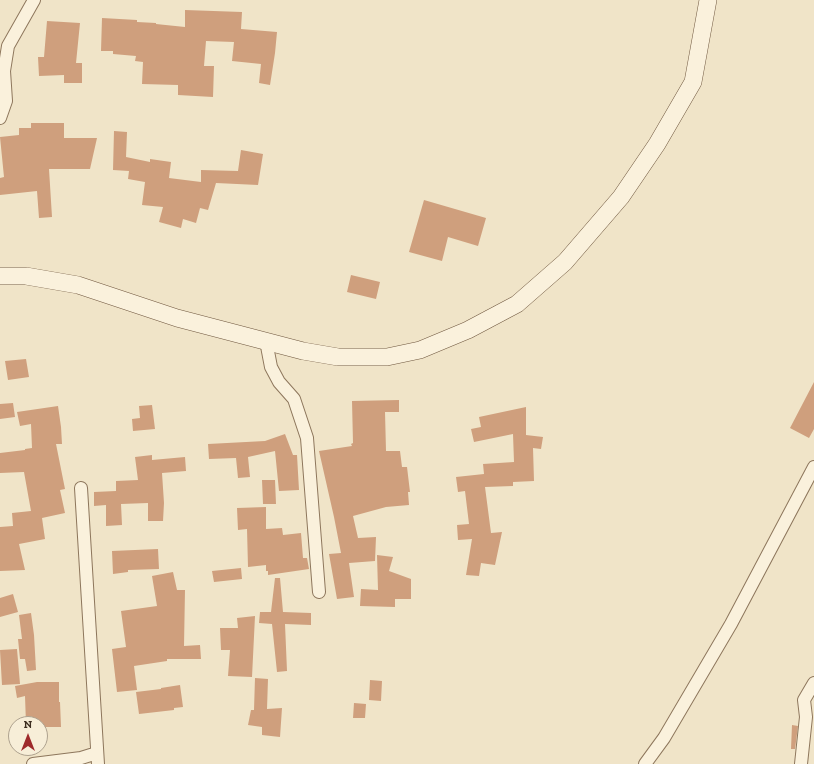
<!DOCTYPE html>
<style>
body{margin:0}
#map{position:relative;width:814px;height:764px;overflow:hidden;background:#f0e4c8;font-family:"Zilla Slab",serif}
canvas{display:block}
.north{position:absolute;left:8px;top:716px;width:40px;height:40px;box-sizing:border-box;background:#f7eed8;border:1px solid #ada18e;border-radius:50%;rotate:0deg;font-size:11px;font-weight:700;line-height:16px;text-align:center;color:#3d2e20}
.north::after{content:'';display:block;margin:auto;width:14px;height:18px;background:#9e2a2b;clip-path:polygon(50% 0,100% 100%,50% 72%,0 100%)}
</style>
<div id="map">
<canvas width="814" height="764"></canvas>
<div class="north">N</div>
</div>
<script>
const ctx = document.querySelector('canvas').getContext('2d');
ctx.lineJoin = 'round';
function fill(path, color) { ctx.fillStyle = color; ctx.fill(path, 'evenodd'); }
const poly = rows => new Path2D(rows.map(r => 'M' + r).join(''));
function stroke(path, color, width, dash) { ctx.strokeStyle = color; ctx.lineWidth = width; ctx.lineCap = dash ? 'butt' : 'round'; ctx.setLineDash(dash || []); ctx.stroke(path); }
fill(poly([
 [185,10,242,12,241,29,277,32,275,53,270,85,259,83,261,64,232,61,234,42,206,41,204,66,214,66,213,97,178,95,178,85,142,84,143,62,135,61,136,56,113,54,113,51,101,51,102,18,137,20,137,22,156,23,156,24,185,27],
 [47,21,80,23,76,63,82,63,82,83,64,83,64,75,39,76,38,57,44,57],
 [31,123,64,123,64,138,97,138,90,169,49,169,52,217,39,218,37,191,0,195,0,178,4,177,0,137,19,135,19,128,31,128],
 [114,131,127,132,126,157,150,162,150,159,171,162,169,178,201,182,201,170,238,171,241,150,263,154,258,185,216,183,208,210,200,208,196,223,183,219,181,228,159,222,163,207,142,205,145,182,128,179,129,171,113,170],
 [424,200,486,218,478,246,448,237,442,261,409,252],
 [351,275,380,282,376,299,347,292],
 [26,359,29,377,8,380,5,361],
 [814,382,814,429,809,438,790,428],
 [399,400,399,412,385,412,386,451,400,451,402,467,407,467,410,492,408,492,409,505,386,507,353,516,358,538,376,537,375,561,349,563,354,597,337,599,329,554,341,553,334,517,319,451,352,446,351,444,353,443,352,401],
 [13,403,15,417,0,419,0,404],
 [152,405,155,429,133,431,132,419,140,418,139,406],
 [58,406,61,427,62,444,56,444,65,489,60,490,65,513,42,518,45,539,19,544,25,570,0,571,0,527,13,526,12,513,31,511,24,472,0,473,0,453,25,450,25,449,32,448,31,424,20,426,17,412],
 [526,407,526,435,543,437,541,449,533,448,534,481,513,482,513,486,485,487,491,533,502,532,495,565,481,563,479,576,466,575,472,539,458,540,457,525,469,524,465,491,458,492,456,477,484,474,483,464,514,462,513,434,474,442,471,429,481,427,479,417],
 [285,434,293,455,297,455,299,490,279,491,275,451,248,457,250,477,238,478,236,458,209,459,208,444,265,441],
 [152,455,152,460,185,457,186,471,162,473,164,503,163,521,148,521,148,503,121,504,122,525,106,526,106,505,94,506,94,492,116,491,116,481,138,480,135,457],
 [262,480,275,480,276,504,263,504],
 [266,507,266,529,282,528,283,535,301,533,303,558,307,558,309,569,268,575,268,571,266,571,266,565,248,567,247,529,238,530,237,508],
 [158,549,159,569,128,570,128,572,113,574,112,551],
 [377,555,393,557,389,571,411,579,411,599,395,599,395,607,360,606,361,589,378,590],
 [241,568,242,579,214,582,212,571],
 [173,572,177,590,185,590,184,646,200,645,201,659,167,659,167,661,134,666,137,690,117,692,112,649,126,647,121,611,157,606,152,576],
 [275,578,280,578,283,612,311,613,311,625,285,624,287,671,277,672,272,624,259,623,260,612,271,612],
 [13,594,18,612,0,617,0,598],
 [31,613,34,635,36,670,27,671,25,659,20,659,18,639,22,639,19,615],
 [255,616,252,677,228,676,230,650,221,650,220,628,238,628,237,618],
 [17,649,20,684,2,685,0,650],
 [255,678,268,679,267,709,282,708,280,737,262,735,262,727,248,725,251,710,254,710],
 [370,680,382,681,381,701,369,700],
 [37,682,59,682,59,702,60,702,61,727,40,727,40,724,26,724,25,696,17,698,15,686],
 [180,685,183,707,174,708,174,710,139,714,136,692,161,689,161,688],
 [354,703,366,704,365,718,353,718],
 [792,725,798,726,795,749,791,749]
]), '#cf9f7d');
const street = poly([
 [0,118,6,101,4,71,8,46,34,0],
 [266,341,271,367,279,382,294,399,307,438,319,592],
 [81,488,98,764],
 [33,764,81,758,97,753],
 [645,764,664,738,731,624,814,467],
 [801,764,806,717,804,700,814,683]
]);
const secondary = poly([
 [0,276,26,276,78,285,177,318,303,351,338,357,387,357,420,350,468,330,517,304,565,262,621,197,657,144,693,82,708,0]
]);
stroke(street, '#8d765c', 14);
stroke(secondary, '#6f573f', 18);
stroke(street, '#faf1dc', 12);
stroke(secondary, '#faf1dc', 17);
</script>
